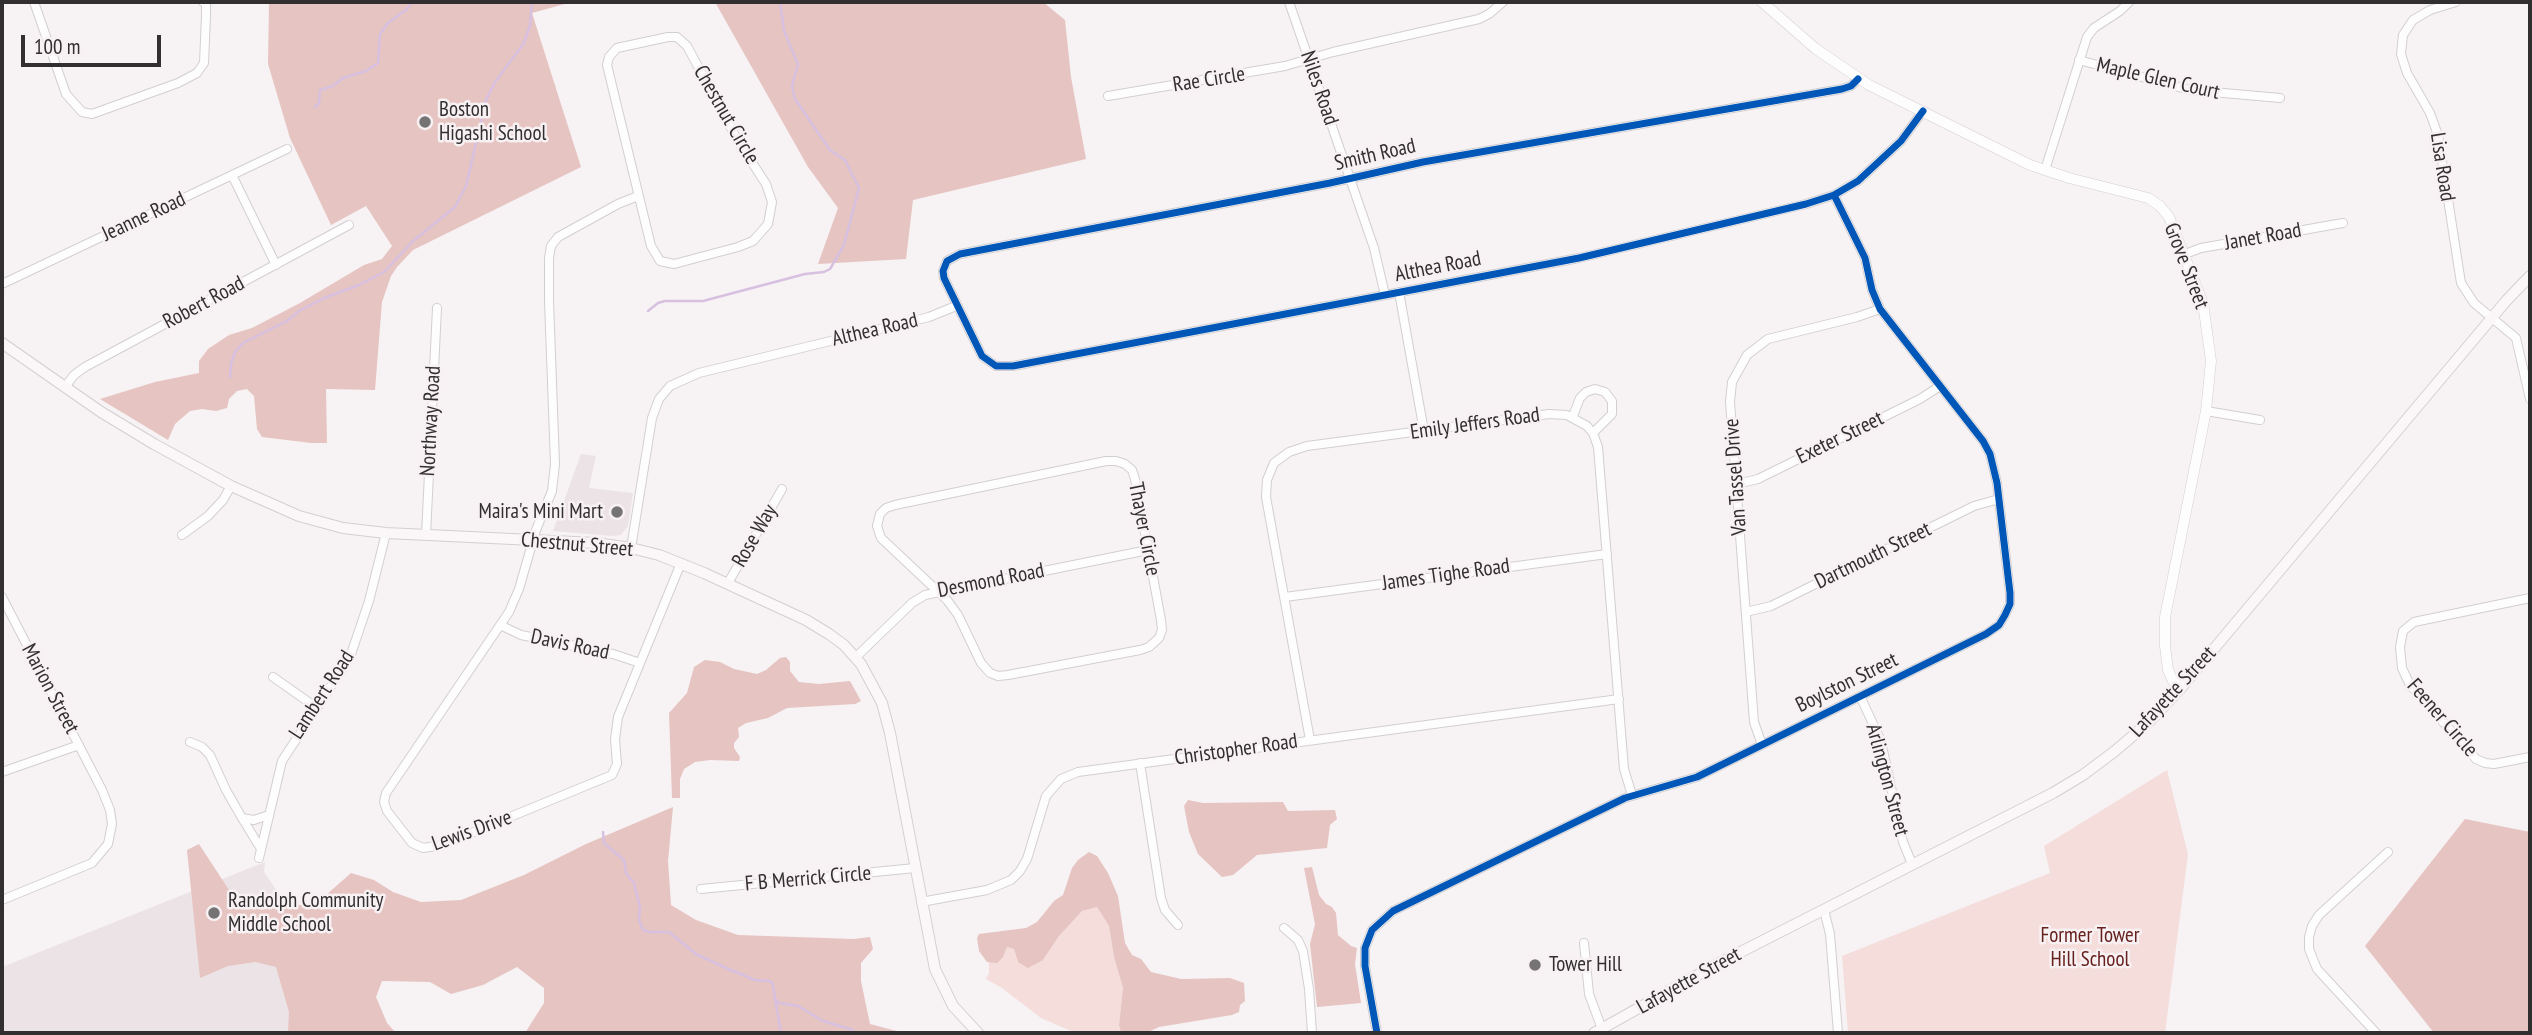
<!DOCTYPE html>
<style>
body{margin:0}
#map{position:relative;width:2532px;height:1035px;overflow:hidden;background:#f7f2f4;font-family:"PT Sans Narrow",sans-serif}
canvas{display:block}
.frame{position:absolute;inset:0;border:4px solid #312f30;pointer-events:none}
.scale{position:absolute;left:21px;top:35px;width:140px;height:32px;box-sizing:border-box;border:4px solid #312f30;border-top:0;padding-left:9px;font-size:21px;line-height:24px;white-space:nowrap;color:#312f30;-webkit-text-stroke:5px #f8f1f3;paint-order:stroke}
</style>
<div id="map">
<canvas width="2532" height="1035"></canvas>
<div class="frame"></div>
<div class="scale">100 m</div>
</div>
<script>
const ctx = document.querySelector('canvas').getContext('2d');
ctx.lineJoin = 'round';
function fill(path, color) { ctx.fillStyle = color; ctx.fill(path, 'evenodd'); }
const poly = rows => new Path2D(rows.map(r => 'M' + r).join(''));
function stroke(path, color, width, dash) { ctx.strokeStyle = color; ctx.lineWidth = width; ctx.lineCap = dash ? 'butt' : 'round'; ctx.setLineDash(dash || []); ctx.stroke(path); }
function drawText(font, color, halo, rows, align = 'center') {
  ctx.font = font + ' "PT Sans Narrow",sans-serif'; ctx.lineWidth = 5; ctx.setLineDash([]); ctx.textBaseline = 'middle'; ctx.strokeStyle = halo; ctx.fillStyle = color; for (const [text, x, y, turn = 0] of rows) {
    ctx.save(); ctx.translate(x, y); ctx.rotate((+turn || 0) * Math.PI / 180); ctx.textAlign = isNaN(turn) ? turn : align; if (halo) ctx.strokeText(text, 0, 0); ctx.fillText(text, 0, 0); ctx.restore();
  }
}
fill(poly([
 [581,454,596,456,589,488,633,493,628,526,621,535,614,536,553,531],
 [265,862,264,872,320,954,365,1033,2,1033,2,967]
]), '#ece3e6');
fill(poly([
 [2167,770,2188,854,2165,1033,1848,1033,1842,956,2050,873,2044,846],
 [1097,907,1109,926,1114,957,1123,988,1119,1025,1121,1033,1078,1033,1071,1031,1041,1018,1002,988,986,979,989,973,989,962,997,962,1003,957,1007,947,1014,949,1018,962,1043,960,1059,936,1082,911]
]), '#f4dddb');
fill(poly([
 [269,2,572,2,532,13,581,167,413,250,397,267,391,276,382,302,375,390,326,389,327,443,311,443,262,437,257,429,254,396,247,389,237,391,229,399,227,408,216,411,202,409,190,411,175,424,168,440,100,399,155,382,199,373,199,361,208,349,229,335,252,328,300,303,364,265,382,259,392,246,366,206,331,225,290,138,268,64],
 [715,2,1043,2,1065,20,1071,77,1086,159,913,200,906,259,818,264,838,208,808,167],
 [786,657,790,662,790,671,799,682,819,684,850,681,861,701,855,704,787,708,768,718,746,723,738,728,739,737,734,743,734,748,740,757,739,761,710,760,695,762,684,769,680,779,680,798,672,798,669,713,687,693,694,667,705,660,720,662,734,669,757,674,766,670,780,658],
 [1188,800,1203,803,1283,802,1288,811,1335,810,1337,819,1330,825,1327,848,1257,855,1233,875,1222,877,1198,854,1189,832,1184,806],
 [673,807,668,861,671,905,696,920,738,935,854,939,870,937,873,949,861,963,861,981,870,1024,904,1033,525,1033,544,1003,544,988,517,967,483,985,451,994,430,982,382,981,376,997,387,1023,396,1033,288,1033,289,1012,276,967,255,962,228,966,200,978,187,850,199,844,229,890,263,909,317,903,351,873,374,880,393,892,421,902,461,900,524,875,586,844],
 [2465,819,2530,832,2530,1033,2434,1033,2365,946],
 [1089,852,1097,856,1108,873,1118,896,1125,943,1132,955,1141,959,1151,972,1181,979,1230,978,1244,983,1245,1001,1240,1005,1239,1012,1232,1015,1159,1027,1146,1033,1121,1033,1119,1025,1123,988,1114,957,1109,926,1097,907,1082,911,1059,936,1043,960,1028,968,1018,962,1014,949,1007,947,1003,957,997,963,987,962,979,951,977,938,979,934,1026,928,1037,922,1054,901,1063,895,1072,868,1078,860],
 [1312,867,1319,895,1326,904,1332,907,1336,913,1338,935,1351,946,1357,948,1355,964,1361,1003,1317,1007,1310,944,1315,924,1304,868]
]), '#e6c4c1');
stroke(poly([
 [315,107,319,103,320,90,333,86,343,78,366,71,378,63,380,34,388,23,407,9,412,2],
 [648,311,658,303,665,301,703,301,805,274,824,272,830,269,844,245,859,188,845,160,830,150,795,99,792,86,798,64,784,31,780,2],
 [230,377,231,364,235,352,243,343,287,321,299,311,324,298,359,285,384,272,413,241,455,207,466,186,486,100,495,82,524,43,530,25,532,2],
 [603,832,604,843,624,860,626,873,634,883,640,907,639,920,643,930,649,932,669,932,696,954,726,968,755,980,770,981,773,985,775,999,779,1003,798,1006,823,1021,850,1029,856,1033],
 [775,999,781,1033]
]), '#d7c0e0', 2.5);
const minor = poly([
 [34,2,66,94,82,112,92,114,178,83,197,73,204,63,206,16,206,4,203,2],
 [1289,2,1374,248,1385,295],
 [2456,2,2430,10,2413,20,2403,35,2401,54,2407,73,2430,113,2438,135,2461,283,2474,303,2516,338,2530,399],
 [668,37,677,37,687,46,738,141,766,184,772,202,768,224,753,241,738,247,674,264,660,261,651,246,607,65,609,57,617,48,668,37],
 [2079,60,2190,90,2280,98],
 [1858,79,1851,86,1842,89,1423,162,1330,183,960,254,947,261,943,271,944,278,982,356,996,366,1013,366,1579,258,1806,204,1834,195,1858,181,1901,141,1923,111],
 [1108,96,1285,66,1333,52,1479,19,1489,14,1503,2],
 [2045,170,2087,37,2094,28,2120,11,2129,2],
 [232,175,276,265],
 [638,196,618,204,558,237,551,246,549,258,549,301,555,464,552,491,536,530,519,589,509,612,386,793,384,802,387,811,412,843,423,848,442,845,612,775,617,764,615,739,618,717,681,563],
 [2185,254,2201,248,2343,223],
 [2,284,287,149],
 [1399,292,1424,431],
 [65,387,74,375,85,367,349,225],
 [2206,411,2260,420],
 [1573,416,1580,398,1586,392,1595,389,1605,392,1612,401,1612,414,1593,433],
 [1106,461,1116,461,1125,464,1132,470,1135,479,1161,620,1162,630,1159,638,1149,647,1140,650,1008,675,998,676,990,673,981,663,958,615,947,600,881,538,877,526,880,514,886,508,895,505,1106,461],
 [1737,484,1758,479,1920,399,1940,386],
 [182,535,208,516,223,500,231,486],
 [426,535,437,308],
 [631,548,652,418,659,399,670,386,699,373,929,317,956,306],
 [728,583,782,489],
 [2,597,102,790,110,810,112,824,108,844,92,863,2,900],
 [1285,597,1607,554],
 [2530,598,2414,622,2403,631,2400,647,2402,668,2410,685,2476,759,2485,763,2494,764,2530,757],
 [1746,612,1771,606,1974,506,1999,499],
 [500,625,521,635,613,654,640,663],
 [856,657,912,603,925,595,1148,550],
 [273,677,317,708],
 [1860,696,1881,741,1903,842,1912,864],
 [1310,740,1266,497,1267,480,1274,463,1289,452,1307,446,1549,414,1567,415,1587,426,1593,433,1598,447,1624,769,1632,795],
 [190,742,202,747,210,755,226,790,242,818,254,820,269,815],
 [1762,745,1754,722,1730,402,1732,382,1747,355,1768,339,1857,317,1880,309],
 [1140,763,1161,898,1165,910,1178,925],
 [2,772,79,745],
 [242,818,261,849],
 [259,858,282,761,350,657,369,601,386,533],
 [701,889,915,868],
 [921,902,987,890,1011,880,1020,871,1027,859,1046,796,1061,779,1078,772,1619,699],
 [1824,910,1830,934,1838,1033],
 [1284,928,1298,940,1303,951,1309,989,1312,1033],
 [1584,943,1589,994,1602,1029],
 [1377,1033,1365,966,1365,948,1372,930,1393,911,1625,798,1697,777,1986,634,1999,625,2005,615,2010,604,2010,593,1997,483,1990,454,1983,441,1880,309,1872,290,1865,258,1834,195],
 [2376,1033,2317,969,2309,949,2309,937,2312,926,2319,915,2388,852]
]);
const tertiary = poly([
 [1762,2,1816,49,1869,85,2030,165,2069,178,2148,198,2160,206,2169,217,2203,303,2211,361,2206,411,2165,617,2165,646,2168,670,2173,681,2181,688]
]);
const secondary = poly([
 [2,343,101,412,154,444,231,486,299,516,343,528,386,533,596,543,631,548,659,555,704,573,806,620,829,634,844,645,861,664,882,703,890,733,935,969,953,1006,978,1033],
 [1594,1033,1721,962,2053,793,2083,775,2115,751,2150,721,2181,688,2506,301,2530,276]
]);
stroke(minor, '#d3cfd0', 10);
stroke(tertiary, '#d3cfd0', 11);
stroke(secondary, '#d3cfd0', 12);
stroke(minor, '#fefdfd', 8);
stroke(tertiary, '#fefdfd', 10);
stroke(secondary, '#fbf7f8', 10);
stroke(poly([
 [1858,79,1851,86,1842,89,1423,162,1330,183,960,254,947,261,943,271,944,278,982,356,996,366,1013,366,1579,258,1806,204,1834,195,1858,181,1901,141,1923,111],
 [1377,1033,1365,966,1365,948,1372,930,1393,911,1625,798,1697,777,1986,634,1999,625,2005,615,2010,604,2010,593,1997,483,1990,454,1983,441,1880,309,1872,290,1865,258,1834,195]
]), '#0057b8', 7);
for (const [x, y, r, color] of [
 [425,122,7,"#767375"],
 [617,512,7,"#767375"],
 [214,913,7,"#767375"],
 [1535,965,7,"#767375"]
]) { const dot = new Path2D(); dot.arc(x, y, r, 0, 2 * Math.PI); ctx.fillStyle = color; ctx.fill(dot); stroke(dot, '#f8f1f3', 2.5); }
drawText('21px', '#312f30', '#f8f1f3', [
 ["Maple Glen Court",2158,79,13],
 ["Rae Circle",1209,80,-9],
 ["Niles Road",1319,88,71],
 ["Chestnut Circle",726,115,60],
 ["Smith Road",1375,155,-13],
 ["Lisa Road",2442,167,81],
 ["Jeanne Road",144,217,-25],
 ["Janet Road",2263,237,-10],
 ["Grove Street",2186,266,69],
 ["Althea Road",1438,267,-11],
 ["Robert Road",204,303,-28],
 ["Althea Road",875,330,-13],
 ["Northway Road",431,421,-87],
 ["Emily Jeffers Road",1475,424,-8],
 ["Exeter Street",1840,438,-26],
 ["Van Tassel Drive",1736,477,-94],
 ["Thayer Circle",1144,529,79],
 ["Rose Way",755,536,-60],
 ["Chestnut Street",577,545,5],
 ["Dartmouth Street",1873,556,-26],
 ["James Tighe Road",1446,575,-8],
 ["Desmond Road",991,581,-11],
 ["Davis Road",570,645,12],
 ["Boylston Street",1847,683,-26],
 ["Marion Street",50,689,62],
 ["Lafayette Street",2173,692,-47],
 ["Lambert Road",322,695,-57],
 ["Feener Circle",2442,718,49],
 ["Christopher Road",1236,750,-8],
 ["Arlington Street",1887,780,75],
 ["Lewis Drive",472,831,-20],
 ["F B Merrick Circle",808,879,-5],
 ["Lafayette Street",1689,981,-29]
]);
drawText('21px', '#312f30', '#f8f1f3', [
 ["Boston",439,110],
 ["Higashi School",439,134],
 ["Maira's Mini Mart",603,512,"right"],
 ["Randolph Community",228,901],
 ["Middle School",228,925],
 ["Tower Hill",1549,965]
], 'left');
drawText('21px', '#66211d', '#f8f1f3', [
 ["Former Tower",2090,936],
 ["Hill School",2090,960]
]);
</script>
